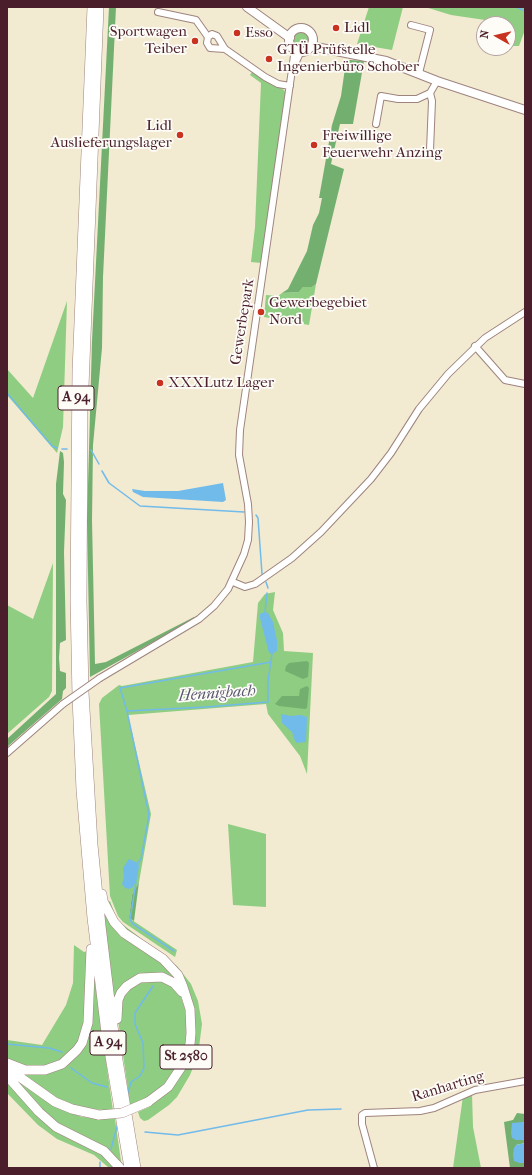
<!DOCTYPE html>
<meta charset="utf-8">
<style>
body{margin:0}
#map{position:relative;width:532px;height:1175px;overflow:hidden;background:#f3ead2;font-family:"IM FELL French Canon",serif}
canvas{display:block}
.frame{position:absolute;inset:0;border:8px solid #4a1f2b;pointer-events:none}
.north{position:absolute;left:476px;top:16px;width:40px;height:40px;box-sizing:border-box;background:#fdfcf7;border:1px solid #b5a4a5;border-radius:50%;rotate:278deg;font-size:11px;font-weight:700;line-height:16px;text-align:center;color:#4a1f2b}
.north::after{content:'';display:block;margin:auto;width:14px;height:18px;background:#c8321e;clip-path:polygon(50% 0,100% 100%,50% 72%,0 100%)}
</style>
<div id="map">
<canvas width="532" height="1175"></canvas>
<div class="frame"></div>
<div class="north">N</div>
</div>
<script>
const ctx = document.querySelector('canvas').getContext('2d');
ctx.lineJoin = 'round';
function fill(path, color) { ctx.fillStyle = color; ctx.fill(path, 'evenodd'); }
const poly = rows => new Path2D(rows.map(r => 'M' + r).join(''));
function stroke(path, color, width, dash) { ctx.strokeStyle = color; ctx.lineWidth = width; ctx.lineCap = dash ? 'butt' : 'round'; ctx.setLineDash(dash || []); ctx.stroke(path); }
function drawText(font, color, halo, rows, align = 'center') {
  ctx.font = font + ' "IM FELL French Canon",serif'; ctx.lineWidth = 3.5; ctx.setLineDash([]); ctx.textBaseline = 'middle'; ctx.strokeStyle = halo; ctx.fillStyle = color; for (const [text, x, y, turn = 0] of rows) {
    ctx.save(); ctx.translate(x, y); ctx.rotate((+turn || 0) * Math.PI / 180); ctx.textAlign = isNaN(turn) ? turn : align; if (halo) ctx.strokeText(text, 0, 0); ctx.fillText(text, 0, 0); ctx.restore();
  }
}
fill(poly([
 [369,7,403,7,392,50,357,44],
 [425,7,525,7,525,30,519,46,508,46,508,24,485,24,485,20,451,15],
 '293 39a8 8 0 1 1 16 0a8 8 0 1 1-16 0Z',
 [252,72,255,72,284,90,286,94,263,261,261,263,251,262,255,227,261,83,250,75],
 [316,284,309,325,264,317,266,295,278,296,282,293,299,292,303,287,312,287],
 [67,301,63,427,57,453,7,395,7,369,33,398],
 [53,563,52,691,49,697,7,734,7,605,33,619],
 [275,592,273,610,283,633,284,651,313,653,307,774,300,756,268,714,266,704,128,715,151,814,139,882,132,895,129,918,177,950,175,957,123,922,118,916,110,896,99,704,102,698,119,685,122,686,253,662,258,603,265,594],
 [228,824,266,834,266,907,233,905],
 [110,901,117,920,177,966,191,984,198,1001,202,1024,198,1055,190,1075,177,1097,169,1105,148,1120,144,1121,140,1118,138,1112,149,1107,164,1095,183,1072,189,1058,195,1026,186,988,177,974,165,960,125,932,115,922,107,903],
 [102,907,112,926,121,937,145,950,168,969,177,981,156,974,115,997,112,997],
 [74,945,84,952,88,951,85,1024,81,1039,73,1052,52,1065,26,1068,7,1060,7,1040,42,1045,66,1005,73,983],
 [94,975,113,1111,73,1107,46,1093,19,1070,48,1073,84,1043],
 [144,978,166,982,180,994,187,1015,186,1044,179,1062,171,1077,158,1090,147,1098,129,1106,130,1104,117,1013,124,991],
 [8,1073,41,1098,59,1108,82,1117,115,1119,122,1168,48,1118],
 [7,1082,44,1121,102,1153,116,1168,109,1168,94,1155,57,1139,38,1125,7,1093],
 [472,1094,473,1127,481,1168,453,1168,463,1096]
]), '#8fcd82');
fill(poly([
 [109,7,116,7,103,277,102,348,93,445,92,520,95,664,106,662,194,617,195,619,90,677,87,521,92,341],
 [350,60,364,61,353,124,340,124,331,164,344,169,316,284,312,287,303,287,299,292,282,293,288,289,307,251,313,225,319,213,322,198,319,198,332,125,341,96,346,61],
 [60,451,63,453,64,462,63,494,66,500,64,552,66,640,60,643,59,658,60,671,66,673,66,688,63,691,62,699,7,747,7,739,56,694,56,484],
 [307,661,309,663,308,677,303,679,285,671,286,666,289,663],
 [307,686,309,688,307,708,305,709,279,706,275,704,282,696,299,696,300,689],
 [139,882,134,921,129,918,132,895],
 [517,1113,525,1114,525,1123,523,1122,516,1140,525,1140,525,1143,516,1145,520,1163,525,1163,525,1167,510,1168,504,1122,513,1120]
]), '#73b070');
fill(poly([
 [223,483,226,500,223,502,143,497,133,492,132,489,145,491,178,491],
 [265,612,268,613,273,622,277,641,277,651,272,654,269,653,260,618,260,614],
 [281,714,291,716,301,715,307,717,306,742,297,743,295,741,292,732,282,723],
 [129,859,138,863,139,866,137,879,133,887,129,889,125,888,122,884,124,877,123,868],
 [523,1122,525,1123,525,1140,516,1140,512,1138,511,1133,512,1123],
 [525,1143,525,1163,520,1163,514,1161,513,1155,514,1148,516,1145]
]), '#71bbea');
stroke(poly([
 [516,7,525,11],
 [7,393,52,446,57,448],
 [62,449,67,449],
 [91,450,99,464],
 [102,471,109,483,140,506,244,512],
 [256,515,258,518,262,574],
 [266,582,268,588],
 [265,612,267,593],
 [127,711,120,688,271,662],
 [138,863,141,859,149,815,127,711,206,707,268,702,268,681,272,654],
 [136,882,130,920,133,924,174,951],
 [7,1044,49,1048,62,1052],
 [71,1068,92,1083,107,1087],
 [128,1093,131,1082,140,1076,144,1068,143,1043,135,1024,135,1013,153,986],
 [145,1132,178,1135,308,1110,341,1109],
 [111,1149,118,1123],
 [100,1168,100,1162]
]), '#71bbea', 1.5);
const minor = poly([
 [158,12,196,20,208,37],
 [411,25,430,30,419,73],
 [225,49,217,36,212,34,208,37,207,43,210,48,225,49,265,77,278,84,290,86],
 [294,66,301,51],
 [376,124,381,96,398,99,417,99,430,93,437,81],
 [430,150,432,101,430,93],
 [475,346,505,380,525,384],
 [233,582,245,587,255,584,292,558,321,532,371,479,391,453,419,409,448,374,485,338,525,312],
 [100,678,199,619,214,606,228,589,244,554,248,540,249,522,248,504,239,455,240,430,295,49],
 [7,753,63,704],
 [374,1168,362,1124,362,1115,365,1113,420,1111,434,1108,475,1090,525,1081]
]);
const major = poly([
 [247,7,290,38],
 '289 40a12 12 0 1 1 24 0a12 12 0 1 1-24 0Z',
 [311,46,386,61,437,81,525,110]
]);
const highway = poly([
 [92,7,77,371,75,598,77,697,81,790,92,918,106,1033,129,1168],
 [99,7,83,412,82,601,84,692,93,845,101,926,115,1042,136,1168],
 [102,894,103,901,114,922,124,933,163,959,178,975,183,987,190,1009,191,1033,190,1044,182,1066,168,1087,148,1102],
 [117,1019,118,1000,121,993,127,986,140,978,162,977,174,983,182,992],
 [7,1063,25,1070,45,1070,62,1064,77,1050,82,1043,88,1023,91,949],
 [7,1068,55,1102,72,1109,99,1115],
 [7,1076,39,1112,56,1127,104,1151,120,1168]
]);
stroke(minor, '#9e847e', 8);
stroke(major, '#9e847e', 10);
stroke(highway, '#9e847e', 10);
stroke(minor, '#fff', 6);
stroke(major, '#fff', 8);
stroke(highway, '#fff', 9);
const minorBridge = poly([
 [63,704,100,678]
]);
const highwayBridge = poly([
 [99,1115,122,1113,148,1102]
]);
stroke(minorBridge, '#9e847e', 8, []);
stroke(highwayBridge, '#9e847e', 10, []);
stroke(minorBridge, '#fff', 6);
stroke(highwayBridge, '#fff', 9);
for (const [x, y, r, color] of [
 [336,28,4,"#c8321e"],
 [237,33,4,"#c8321e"],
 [195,41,4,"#c8321e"],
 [269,59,4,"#c8321e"],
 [180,135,4,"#c8321e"],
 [314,145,4,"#c8321e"],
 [261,312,4,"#c8321e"],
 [160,383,4,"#c8321e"]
]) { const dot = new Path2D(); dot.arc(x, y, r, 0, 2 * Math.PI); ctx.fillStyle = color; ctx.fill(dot); stroke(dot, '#fdfcf7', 1.5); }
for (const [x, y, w] of [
 [76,398,36],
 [108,1043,36],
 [186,1057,52]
]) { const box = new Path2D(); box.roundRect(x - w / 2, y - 12, w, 24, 3); ctx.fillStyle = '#fdfcf7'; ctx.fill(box); stroke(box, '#4a1f2b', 1); }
drawText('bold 14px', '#4a1f2b', null, [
 ["A 94",76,398],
 ["A 94",108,1043],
 ["St 2580",186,1057]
]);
drawText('15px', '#4a1f2b', '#fdfcf7', [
 ["Lidl",344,28],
 ["Sportwagen",187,32,"right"],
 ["Teiber",187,49,"right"],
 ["Esso",245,33],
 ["GTÜ Prüfstelle",277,50],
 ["Ingenierbüro Schober",277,67],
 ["Lidl",172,126,"right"],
 ["Auslieferungslager",172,143,"right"],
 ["Freiwillige",322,136],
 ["Feuerwehr Anzing",322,153],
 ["Gewerbegebiet",269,303],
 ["Nord",269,320],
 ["XXXLutz Lager",168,383]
], 'left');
drawText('15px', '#4a1f2b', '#fdfcf7', [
 ["Gewerbepark",243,322,-81],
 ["Ranharting",448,1087,-17]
]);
drawText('italic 16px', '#58566e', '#fdfcf7', [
 ["Hennigbach",217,694,-4]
]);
</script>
